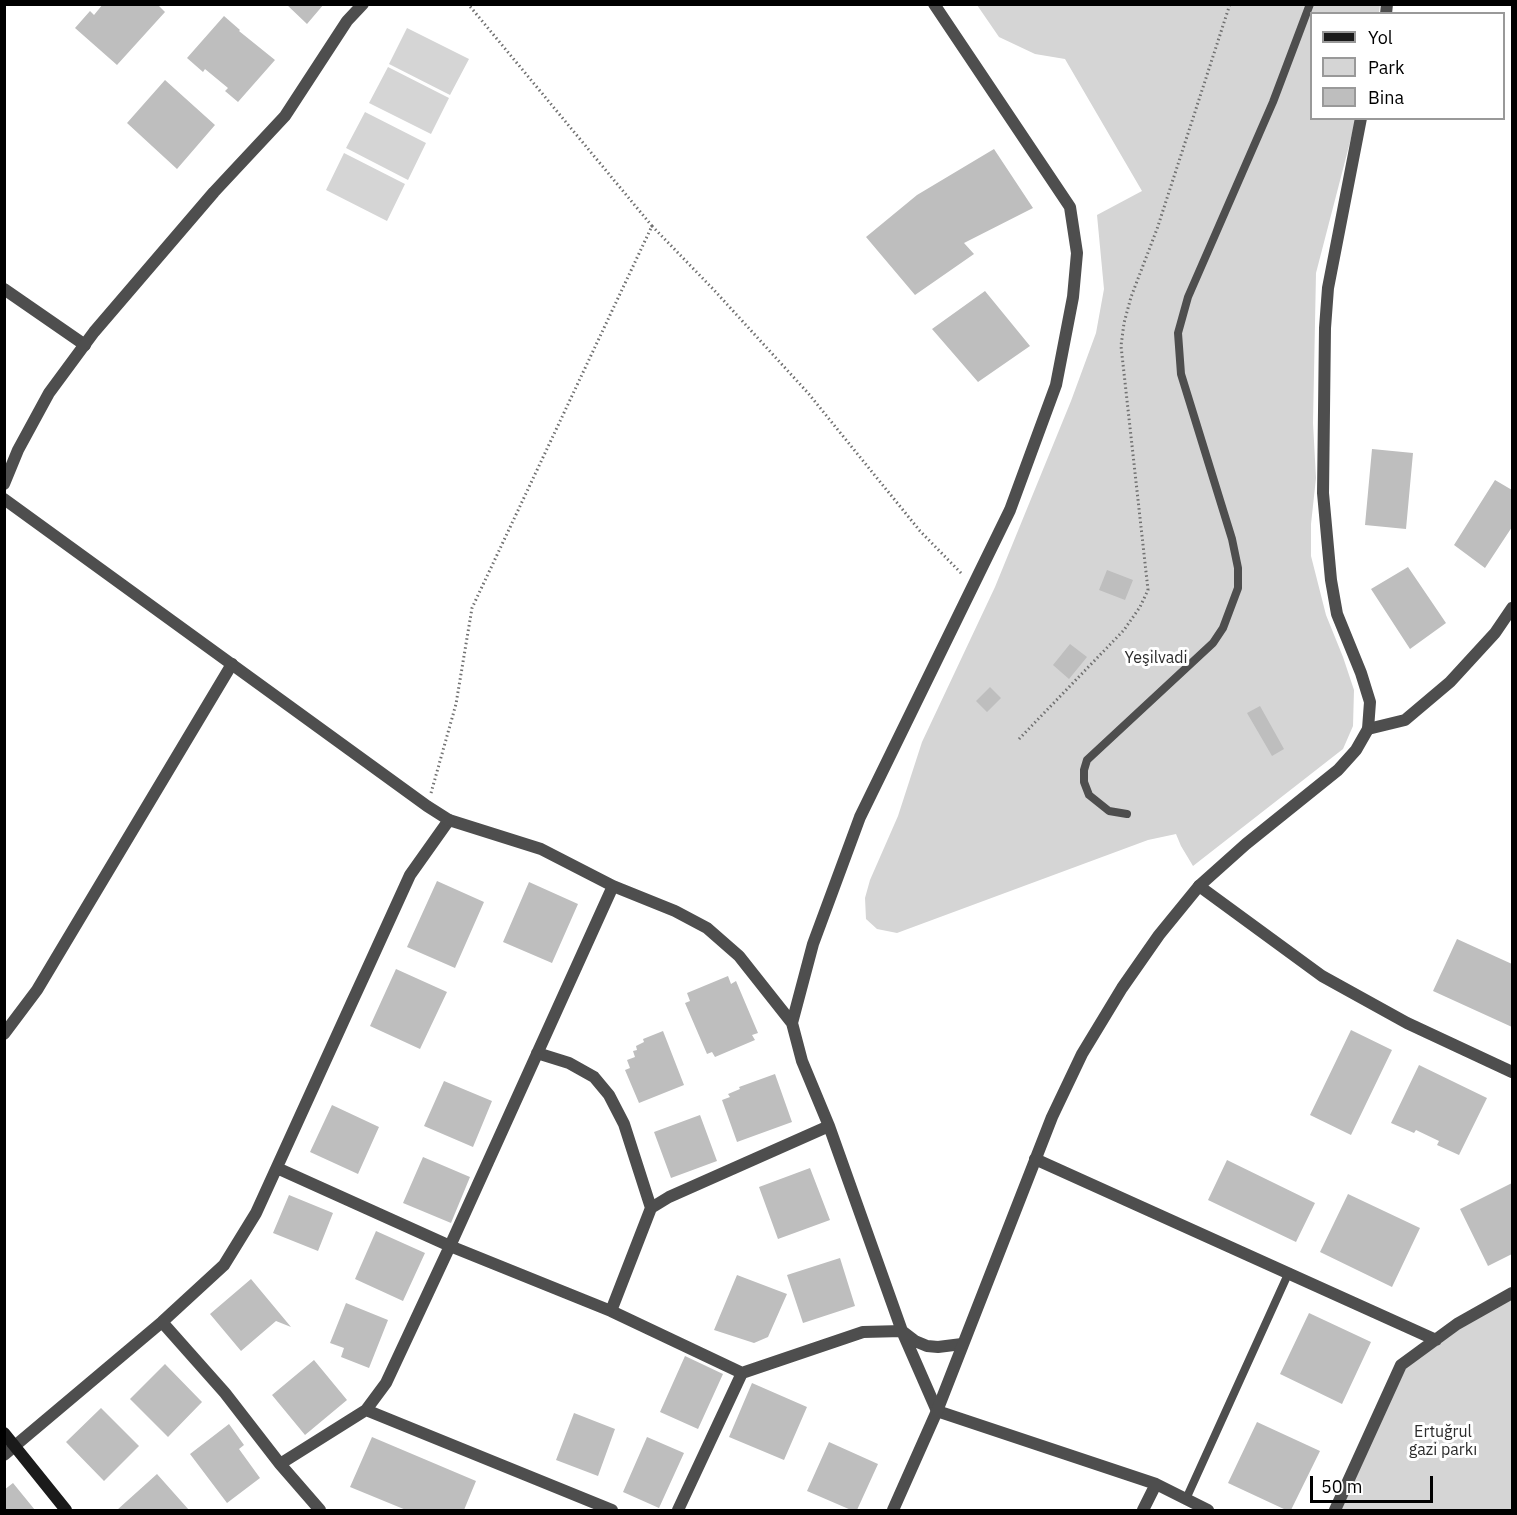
<!DOCTYPE html>
<meta charset="utf-8">
<style>
body{margin:0}
#map{position:relative;width:1517px;height:1515px;overflow:hidden;background:#fff;font-family:"IBM Plex Sans",sans-serif}
canvas{display:block}
.frame{position:absolute;inset:0;border:6px solid #000;pointer-events:none}
.legend{position:absolute;left:1310px;top:12px;width:195px;height:108px;box-sizing:border-box;background:#fff;border:2px solid #999;margin:0;padding:8px 10px;list-style:none;font-size:18px;color:#000}
.legend li{display:flex;align-items:center;gap:12px;height:30px}
.legend b{width:30px;border:2px solid #999}
.scale{position:absolute;left:1310px;top:1476px;width:123px;height:27px;box-sizing:border-box;border:3px solid #000;border-top:0;padding-left:8px;font-size:18px;line-height:21px;white-space:nowrap;color:#000;-webkit-text-stroke:4px #fff;paint-order:stroke}
</style>
<div id="map">
<canvas width="1517" height="1515"></canvas>
<div class="frame"></div>
<ul class="legend">
<li><b style="height:8px;background:#1b1b1b"></b>Yol</li>
<li><b style="height:16px;background:#d5d5d5"></b>Park</li>
<li><b style="height:16px;background:#bebebe"></b>Bina</li>
</ul>
<div class="scale">50 m</div>
</div>
<script>
const ctx = document.querySelector('canvas').getContext('2d');
ctx.lineJoin = 'round';
function fill(path, color) { ctx.fillStyle = color; ctx.fill(path, 'evenodd'); }
const poly = rows => new Path2D(rows.map(r => 'M' + r).join(''));
function stroke(path, color, width, dash) { ctx.strokeStyle = color; ctx.lineWidth = width; ctx.lineCap = dash ? 'butt' : 'round'; ctx.setLineDash(dash || []); ctx.stroke(path); }
function drawText(font, color, halo, rows, align = 'center') {
  ctx.font = font + ' "IBM Plex Sans",sans-serif'; ctx.lineWidth = 6; ctx.setLineDash([]); ctx.textBaseline = 'middle'; ctx.strokeStyle = halo; ctx.fillStyle = color; for (const [text, x, y, turn = 0] of rows) {
    ctx.save(); ctx.translate(x, y); ctx.rotate((+turn || 0) * Math.PI / 180); ctx.textAlign = isNaN(turn) ? turn : align; if (halo) ctx.strokeText(text, 0, 0); ctx.fillText(text, 0, 0); ctx.restore();
  }
}
fill(poly([
 [977,5,1380,5,1379,13,1312,14,1312,118,1356,119,1316,273,1313,423,1316,478,1311,524,1311,556,1326,615,1343,657,1354,690,1353,726,1343,749,1193,866,1181,846,1176,834,1148,840,897,933,877,929,866,919,865,898,870,880,898,816,922,742,995,587,1071,401,1096,333,1104,289,1097,215,1142,191,1065,59,1035,54,999,37],
 [407,28,469,59,450,95,389,64],
 [388,67,449,98,431,134,369,103],
 [365,112,426,143,408,180,346,148],
 [344,153,405,184,387,221,326,190],
 [1512,1293,1512,1510,1335,1510,1401,1365]
]), '#d5d5d5');
fill(poly([
 [103,4,157,4,165,12,117,65,75,28,90,11,94,15],
 [286,4,324,4,307,24],
 [224,16,240,30,239,31,275,60,238,102,225,91,228,88,205,69,203,72,187,58],
 [165,80,215,125,177,169,127,123],
 [994,149,1033,208,964,243,974,254,915,295,866,237,917,195],
 [985,291,1030,346,978,382,932,329],
 [1372,449,1413,453,1406,529,1365,525],
 [1495,480,1512,490,1512,527,1485,568,1454,545],
 [1408,567,1446,623,1410,649,1371,589],
 [1107,570,1133,580,1125,600,1099,590],
 [1070,644,1087,657,1069,679,1053,665],
 [990,687,1001,698,987,712,976,701],
 [1260,706,1284,749,1272,756,1247,713],
 [437,881,484,902,455,968,407,947],
 [529,882,578,904,552,963,503,942],
 [1457,939,1512,964,1512,1027,1433,991],
 [396,969,447,992,420,1049,370,1026],
 [728,976,731,984,736,981,758,1033,752,1035,755,1040,715,1057,712,1052,707,1054,685,1003,690,1001,687,993],
 [1351,1030,1392,1050,1351,1135,1310,1115],
 [663,1031,684,1085,639,1103,625,1070,630,1068,627,1060,635,1057,633,1051,637,1050,636,1046,644,1042,643,1039],
 [1419,1065,1487,1098,1459,1155,1437,1145,1439,1141,1416,1130,1414,1133,1391,1123],
 [775,1074,792,1122,737,1142,722,1100,730,1097,728,1094,740,1089,739,1087],
 [444,1081,492,1101,473,1147,424,1126],
 [332,1105,379,1127,358,1174,310,1152],
 [700,1115,717,1161,671,1178,654,1132],
 [423,1157,470,1177,451,1223,403,1203],
 [1227,1160,1315,1203,1296,1242,1208,1200],
 [810,1168,830,1220,778,1239,759,1187],
 [1512,1183,1512,1254,1488,1266,1460,1209],
 [1348,1194,1420,1228,1392,1287,1320,1252],
 [289,1195,333,1213,318,1251,273,1233],
 [376,1231,425,1253,403,1301,355,1279],
 [840,1258,855,1306,803,1323,787,1275],
 [737,1275,787,1294,768,1337,754,1343,714,1330],
 [251,1279,291,1327,276,1321,241,1351,210,1314],
 [346,1303,388,1320,369,1368,341,1357,344,1348,330,1343],
 [1309,1313,1371,1342,1342,1404,1280,1374],
 [685,1356,723,1374,698,1429,660,1412],
 [314,1360,347,1400,305,1435,272,1395],
 [165,1364,202,1402,168,1437,130,1399],
 [752,1383,807,1407,784,1460,729,1437],
 [101,1408,139,1446,104,1481,66,1442],
 [574,1413,615,1429,598,1476,556,1460],
 [1257,1422,1320,1451,1291,1510,1286,1510,1228,1483],
 [229,1424,244,1445,239,1449,260,1478,227,1503,190,1454],
 [372,1437,476,1481,464,1510,406,1510,350,1487],
 [647,1437,684,1453,659,1508,623,1492],
 [829,1442,878,1464,857,1510,851,1510,807,1491],
 [157,1474,189,1510,117,1510],
 [13,1483,35,1510,4,1510,4,1490]
]), '#bebebe');
stroke(poly([
 [652,226,714,290,808,393,920,531,962,574],
 [1019,739,1124,630,1140,607,1148,590,1121,346,1124,323,1131,297,1157,229,1230,4],
 [431,793,456,704,472,608,652,226,468,4]
]), '#707070', 3, [1.5, 3]);
stroke(poly([
 [1127,814,1109,811,1089,795,1084,782,1084,770,1087,760,1213,643,1223,628,1238,588,1238,568,1232,539,1181,374,1178,333,1188,297,1273,102,1310,4],
 [1186,1499,1289,1272]
]), '#4e4e4e', 8);
stroke(poly([
 [4,289,85,345],
 [1368,729,1405,720,1450,682,1495,633,1512,608],
 [613,886,450,1246,611,1311,742,1373],
 [1199,886,1322,976,1407,1023,1512,1072],
 [792,1023,813,944,860,817,1010,510,1056,385,1073,297,1077,253,1070,207,934,4],
 [4,1034,37,990,232,664],
 [537,1053,569,1063,594,1077,609,1095,624,1124,651,1208],
 [1035,1159,1436,1340],
 [277,1168,450,1246,386,1383,366,1410,280,1464],
 [611,1311,651,1208,669,1197,829,1126],
 [162,1322,225,1393,280,1464,320,1510],
 [366,1410,612,1510],
 [4,1455,162,1322,224,1265,256,1213,410,875,449,820,541,849,613,886,675,911,707,928,739,956,792,1023,802,1061,829,1126,902,1331,937,1411,1156,1484,1208,1510],
 [678,1510,742,1373,863,1332,902,1331,915,1341,927,1346,938,1347,962,1344],
 [1143,1510,1156,1484],
 [1335,1510,1401,1365,1457,1324,1512,1293]
]), '#4e4e4e', 12);
stroke(poly([
 [1386,14,1387,4],
 [4,484,18,450,49,393,94,332,214,192,285,116,347,21,363,4],
 [4,499,427,806,449,820],
 [893,1510,937,1411,1052,1117,1082,1054,1122,988,1159,935,1199,886,1246,844,1338,770,1356,750,1368,729,1370,702,1361,673,1337,614,1331,580,1323,493,1325,328,1328,288,1361,118]
]), '#4e4e4e', 12);
stroke(poly([
 [4,1433,66,1510]
]), '#1b1b1b', 12);
drawText('16px', '#2c2c2c', '#fff', [
 ["Yeşilvadi",1156,658],
 ["Ertuğrul",1443,1432],
 ["gazi parkı",1443,1450]
]);
</script>
